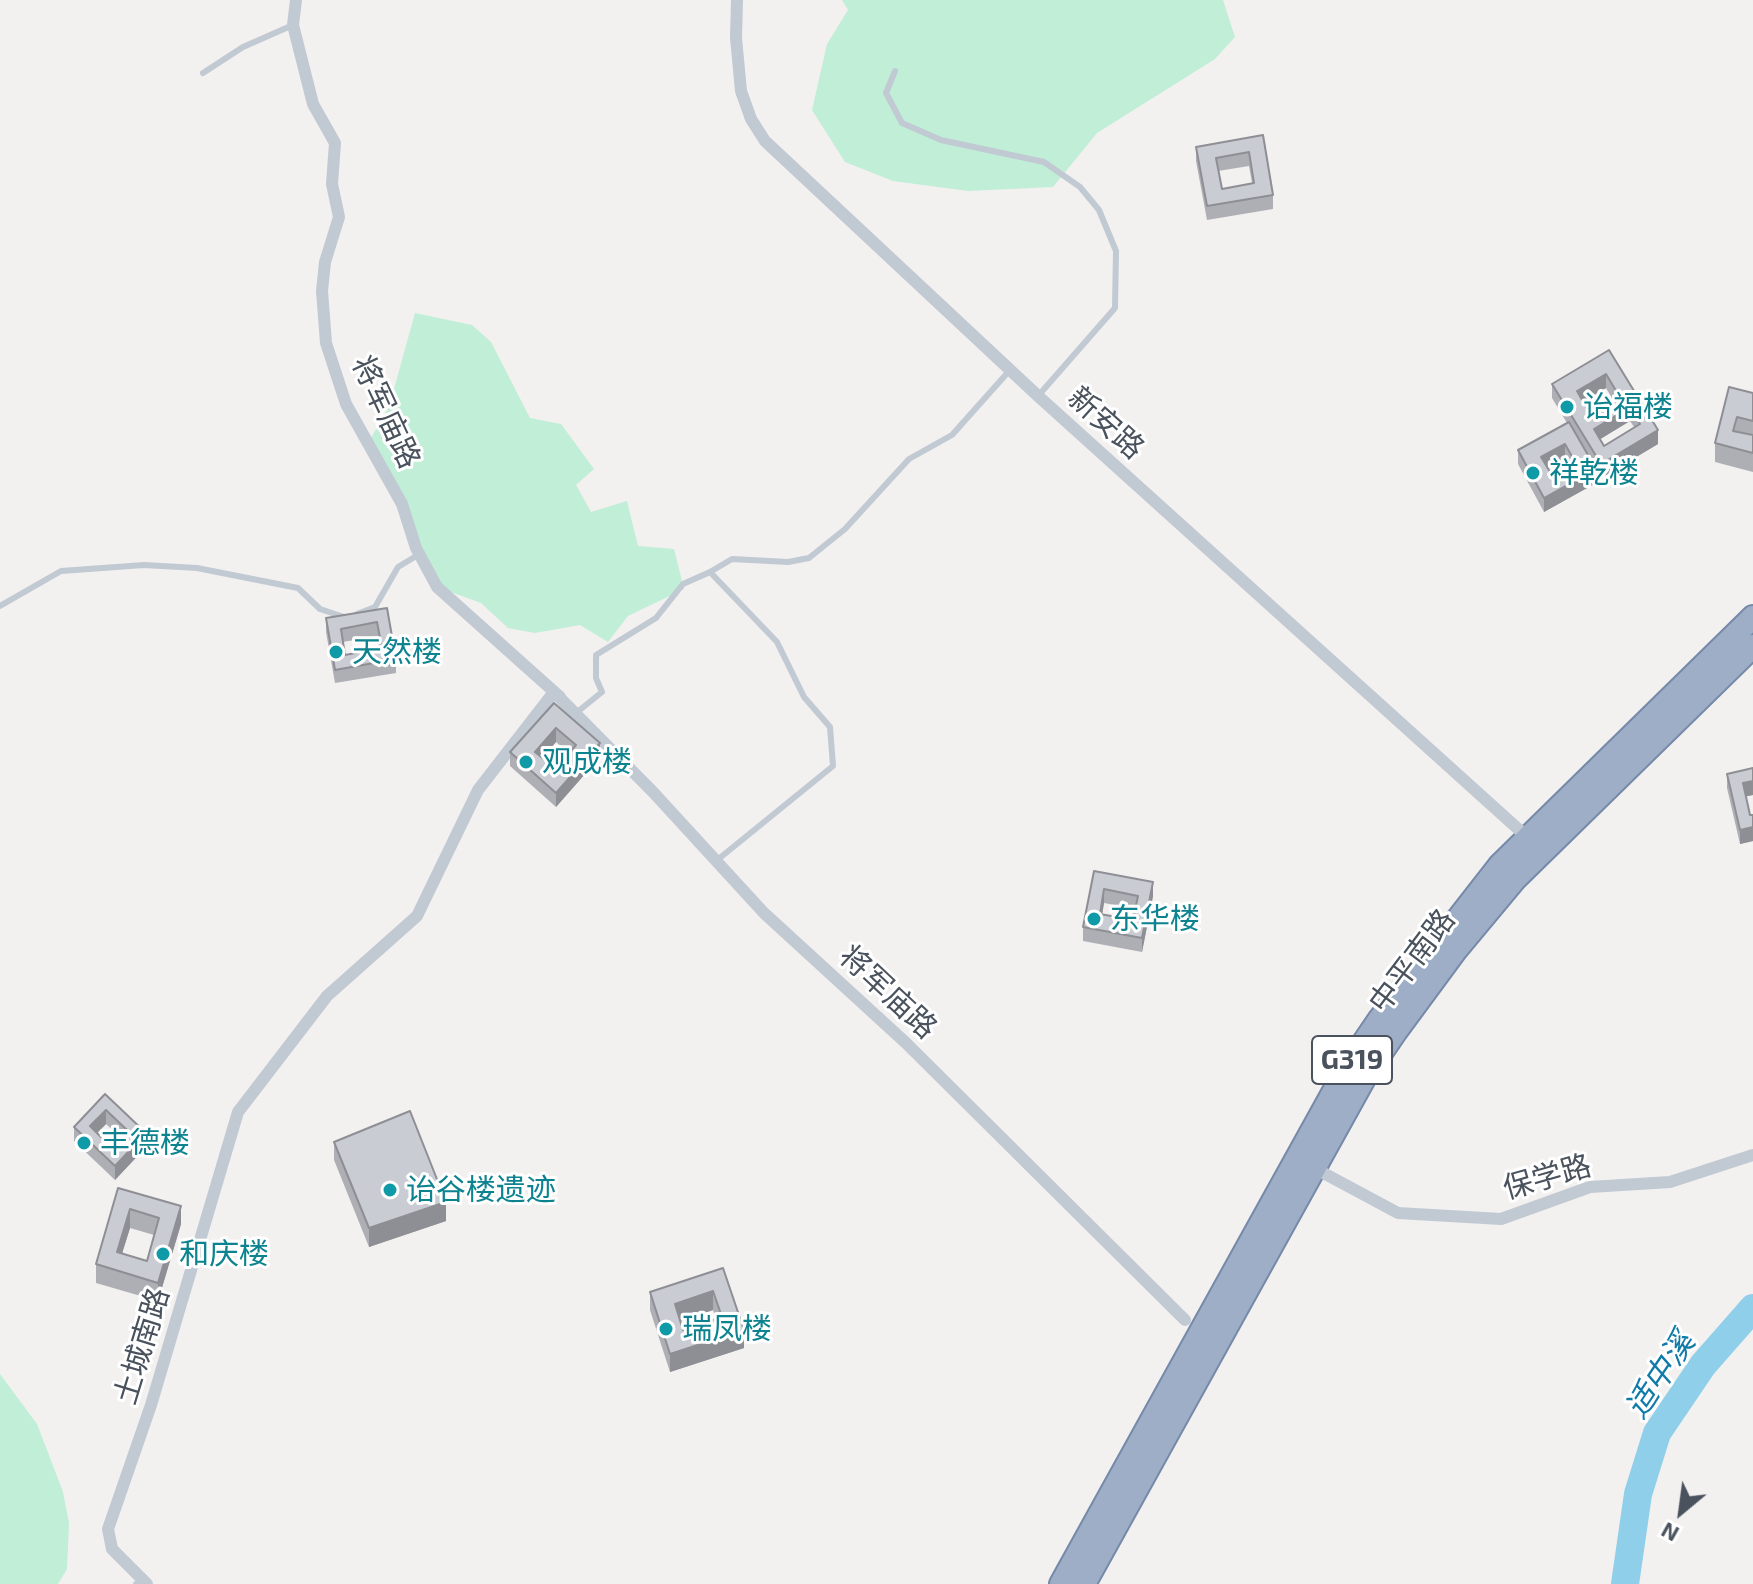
<!DOCTYPE html>
<meta charset="utf-8">
<style>
body{margin:0}
#map{position:relative;width:1753px;height:1584px;overflow:hidden;background:#f3f0f0;font-family:"Exo 2",sans-serif}
canvas{display:block}
.north{position:absolute;left:1641px;top:1472px;width:80px;height:80px;-webkit-text-stroke:6px #fff;paint-order:stroke;rotate:209deg;font-size:22px;font-weight:700;line-height:32px;text-align:center;color:#49525d}
.north::after{content:'';display:block;margin:auto;width:28px;height:36px;background:#49525d;clip-path:polygon(50% 0,100% 100%,50% 72%,0 100%)}
</style>
<div id="map">
<canvas width="1753" height="1584"></canvas>
<div class="north">N</div>
</div>
<script>
const ctx = document.querySelector('canvas').getContext('2d');
ctx.lineJoin = 'round';
function fill(path, color) { ctx.fillStyle = color; ctx.fill(path, 'evenodd'); }
const poly = rows => new Path2D(rows.map(r => 'M' + r).join(''));
function stroke(path, color, width, dash) { ctx.strokeStyle = color; ctx.lineWidth = width; ctx.lineCap = dash ? 'butt' : 'round'; ctx.setLineDash(dash || []); ctx.stroke(path); }
function drawText(font, color, halo, rows, align = 'center') {
  ctx.font = font + ' "Exo 2","Noto Sans SC",sans-serif'; ctx.lineWidth = 6; ctx.setLineDash([]); ctx.textBaseline = 'middle'; ctx.strokeStyle = halo; ctx.fillStyle = color; for (const [text, x, y, turn = 0] of rows) {
    ctx.save(); ctx.translate(x, y); ctx.rotate((+turn || 0) * Math.PI / 180); ctx.textAlign = isNaN(turn) ? turn : align; if (halo) ctx.strokeText(text, 0, 0); ctx.fillText(text, 0, 0); ctx.restore();
  }
}
fill(poly([
 [842,0,1223,0,1235,37,1215,59,1097,133,1053,187,968,191,893,181,845,162,812,110,827,44,848,10],
 [415,313,472,325,491,342,530,418,561,424,594,469,576,485,591,512,627,501,638,546,674,549,684,589,628,616,608,642,580,625,535,633,508,628,481,603,437,587,368,443,389,407],
 [0,1374,37,1424,63,1492,69,1523,67,1569,58,1584,0,1584]
]), '#c0eed7');
stroke(poly([
 [1625,1584,1638,1494,1657,1433,1703,1365,1753,1308]
]), '#8fcfea', 28);
const trunk = poly([
 [1061,1584,1349,1064,1379,1020,1500,865,1753,617],
 [1084,1584,1366,1075,1396,1031,1455,951,1515,879,1753,646]
]);
stroke(trunk, '#7589a9', 26);
stroke(poly([
 [895,71,886,93,902,123,941,140,1044,162,1080,187,1099,210,1116,251,1115,308,1038,396],
 [203,73,243,47,293,25],
 [710,572,732,559,788,562,809,558,845,529,909,459,952,435,1010,370],
 [0,606,61,571,144,565,197,568,298,588,320,609,347,618],
 [357,614,375,607,398,567,418,555],
 [576,713,602,692,596,678,596,655,656,618,683,584,710,572,777,642,804,697,830,727,833,766,716,861],
 [136,1584,137,1584]
]), '#c1c9d2', 6);
stroke(poly([
 [296,0,293,25,313,104,335,143,332,184,339,217,325,262,322,291,326,343,346,404,402,504,416,548,437,587,560,697],
 [737,0,736,38,741,91,751,119,765,141,1038,396,1527,837],
 [1314,1168,1398,1213,1501,1219,1590,1187,1670,1182,1753,1155],
 [147,1584,112,1549,108,1529,151,1405,238,1112,327,996,417,916,478,790,554,692,653,792,764,913,906,1043,1185,1320]
]), '#c1c9d2', 12);
stroke(trunk, '#9daec6', 22);
fill(poly([
 [1263,135,1273,195,1273,209,1207,220,1196,161,1196,147],
 [1249,166,1252,183,1222,189,1218,171],
 [1609,350,1658,444,1601,478,1596,470,1596,483,1544,512,1518,464,1518,450,1567,423,1552,398,1552,384],
 [1606,388,1612,398,1589,412,1583,402],
 [1630,421,1634,427,1604,446,1600,439],
 [1565,458,1569,466,1552,475,1547,467],
 [1753,393,1753,472,1715,462,1715,443],
 [387,608,396,659,396,673,335,683,326,632,326,618],
 [377,636,379,649,345,655,343,642],
 [554,703,600,757,556,807,510,766,510,752],
 [556,742,569,753,556,769,542,758],
 [1753,768,1753,795,1746,796,1750,815,1753,815,1753,841,1740,844,1727,788,1727,774],
 [1094,871,1153,896,1142,952,1083,941,1083,927],
 [1104,903,1135,909,1133,920,1102,914],
 [105,1094,146,1147,115,1180,74,1141,74,1127],
 [106,1124,121,1138,112,1148,97,1133],
 [334,1142,446,1221,369,1247,334,1160],
 [118,1188,181,1224,158,1301,96,1283,96,1264],
 [130,1228,154,1235,147,1261,122,1253],
 [723,1268,744,1348,670,1372,650,1310,650,1292],
 [713,1310,716,1319,683,1330,680,1321]
]), '#aeafb5');
fill(poly([
 [1606,374,1606,388,1577,405,1577,391],
 [1630,407,1630,421,1594,443,1594,429],
 [1658,430,1658,444,1601,478,1601,464],
 [1565,444,1565,458,1541,470,1541,457],
 [1596,469,1596,483,1544,512,1544,498],
 [556,728,556,742,535,766,535,752],
 [600,743,600,757,556,807,556,793],
 [1753,781,1753,795,1743,797,1743,783],
 [1753,827,1753,841,1740,844,1740,830],
 [1153,882,1153,896,1142,952,1142,938],
 [1104,889,1104,903,1100,928,1100,914],
 [106,1110,106,1124,90,1140,90,1126],
 [146,1133,146,1147,115,1180,115,1166],
 [446,1202,446,1221,369,1247,369,1228],
 [181,1206,181,1224,158,1301,158,1283],
 [130,1209,130,1228,117,1270,117,1252],
 [713,1291,713,1310,675,1323,675,1304],
 [744,1330,744,1348,670,1372,670,1354]
]), '#8d8f94');
const building = poly([
 [1263,135,1273,195,1207,206,1196,147,1263,135],
 [1249,152,1254,183,1222,189,1216,158,1249,152],
 [1609,350,1658,430,1601,464,1552,384,1609,350],
 [1606,374,1618,394,1589,412,1577,391,1606,374],
 [1630,407,1640,424,1604,446,1594,429,1630,407],
 [1729,387,1753,393,1753,421,1737,417,1733,431,1753,435,1753,453,1715,443,1729,387],
 [1569,422,1596,469,1544,498,1518,450,1569,422],
 [1565,444,1575,462,1552,475,1541,457,1565,444],
 [387,608,396,659,335,670,326,618,387,608],
 [377,622,382,648,345,655,341,629,377,622],
 [554,703,600,743,556,793,510,752,554,703],
 [556,728,576,745,556,769,535,752,556,728],
 [1753,768,1753,781,1743,783,1750,815,1753,815,1753,827,1740,830,1727,774,1753,768],
 [1094,871,1153,882,1142,938,1083,927,1094,871],
 [1104,889,1138,896,1133,920,1100,914,1104,889],
 [105,1094,146,1133,115,1166,74,1127,105,1094],
 [106,1110,128,1131,112,1148,90,1126,106,1110],
 [410,1111,446,1202,369,1228,334,1142,410,1111],
 [118,1188,181,1206,158,1283,96,1264,118,1188],
 [130,1209,159,1218,147,1261,117,1252,130,1209],
 [723,1268,744,1330,670,1354,650,1292,723,1268],
 [713,1291,722,1317,683,1330,675,1304,713,1291]
]);
fill(building, '#caccd3');
stroke(building, '#8d8f94', 2);
for (const [x, y, r, color] of [
 [1567,407,8,"#0f9aa8"],
 [1533,473,8,"#0f9aa8"],
 [336,652,8,"#0f9aa8"],
 [526,762,8,"#0f9aa8"],
 [1094,919,8,"#0f9aa8"],
 [84,1143,8,"#0f9aa8"],
 [390,1190,8,"#0f9aa8"],
 [163,1254,8,"#0f9aa8"],
 [666,1329,8,"#0f9aa8"]
]) { const dot = new Path2D(); dot.arc(x, y, r, 0, 2 * Math.PI); ctx.fillStyle = color; ctx.fill(dot); stroke(dot, '#fff', 3); }
for (const [x, y, w] of [
 [1352,1060,80]
]) { const box = new Path2D(); box.roundRect(x - w / 2, y - 24, w, 48, 6); ctx.fillStyle = '#fff'; ctx.fill(box); stroke(box, '#49525d', 2); }
drawText('bold 28px', '#49525d', null, [
 ["G319",1352,1060]
]);
drawText('30px', '#0d838f', '#fff', [
 ["诒福楼",1583,407],
 ["祥乾楼",1549,473],
 ["天然楼",352,652],
 ["观成楼",542,762],
 ["东华楼",1110,919],
 ["丰德楼",100,1143],
 ["诒谷楼遗迹",406,1190],
 ["和庆楼",179,1254],
 ["瑞凤楼",682,1329]
], 'left');
drawText('30px', '#49525d', '#fff', [
 ["将军庙路",386,412,65],
 ["新安路",1106,423,42],
 ["中平南路",1412,961,-53],
 ["将军庙路",888,992,43],
 ["保学路",1547,1177,-16],
 ["土城南路",142,1346,-73]
]);
drawText('italic 32px', '#107ba9', '#fff', [
 ["适中溪",1660,1375,-56]
]);
</script>
